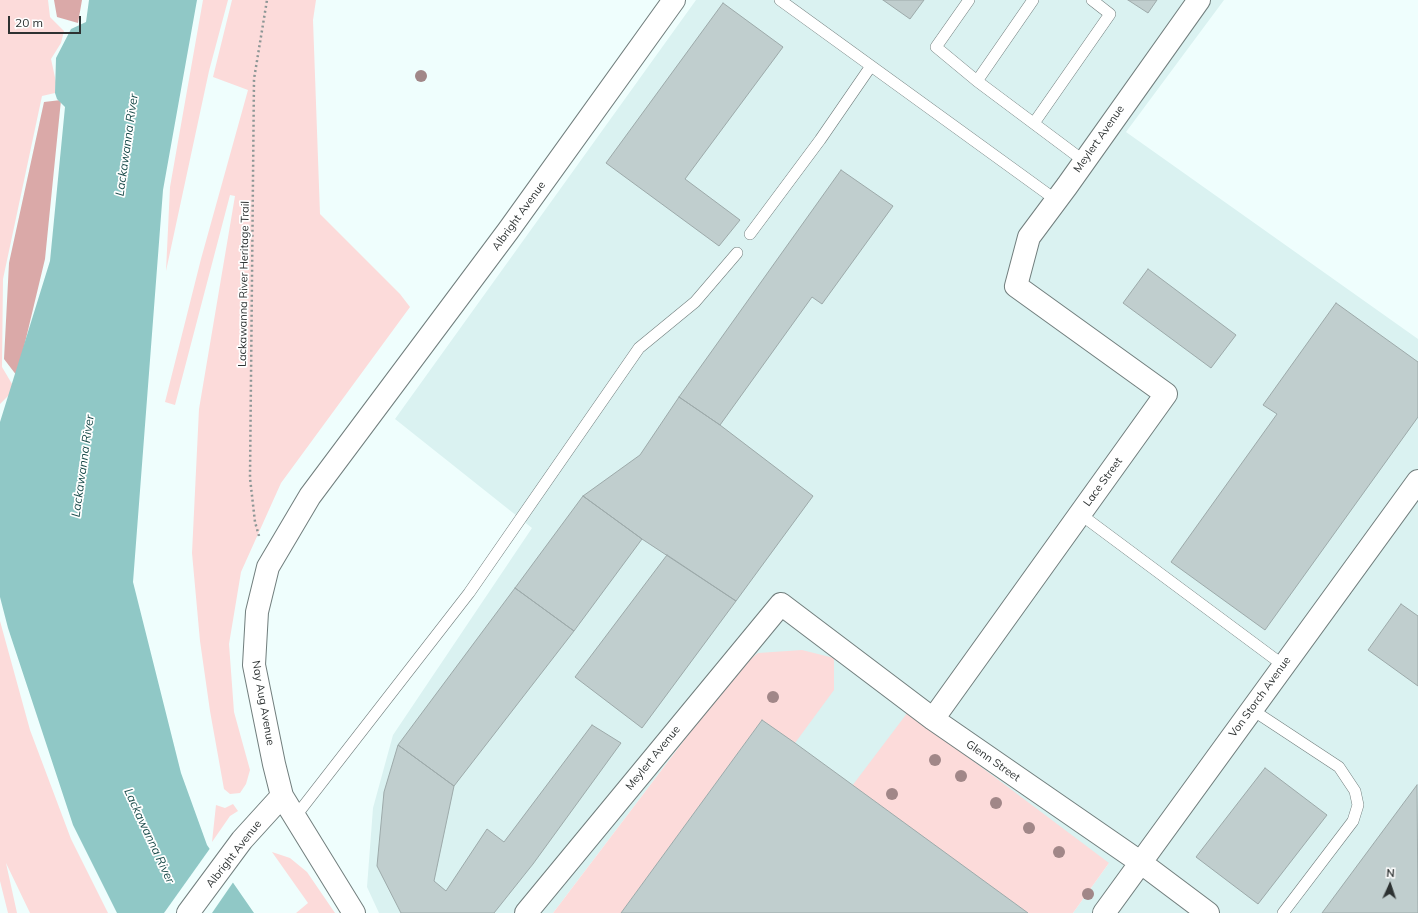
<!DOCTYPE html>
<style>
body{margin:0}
#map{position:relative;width:1418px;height:913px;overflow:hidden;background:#effefd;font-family:Mulish,sans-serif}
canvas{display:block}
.north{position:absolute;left:1370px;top:865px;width:40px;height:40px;-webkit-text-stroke:3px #fff;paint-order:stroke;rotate:3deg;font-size:11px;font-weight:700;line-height:16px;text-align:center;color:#2d3232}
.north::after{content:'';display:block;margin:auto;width:14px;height:18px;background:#2d3232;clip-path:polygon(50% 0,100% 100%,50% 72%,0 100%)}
.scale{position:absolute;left:8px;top:16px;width:73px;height:18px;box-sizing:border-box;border:2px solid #2d3232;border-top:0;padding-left:5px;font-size:12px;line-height:14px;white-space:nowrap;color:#2d3232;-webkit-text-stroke:3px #fff;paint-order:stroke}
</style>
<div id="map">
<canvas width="1418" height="913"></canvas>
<div class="north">N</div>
<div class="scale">20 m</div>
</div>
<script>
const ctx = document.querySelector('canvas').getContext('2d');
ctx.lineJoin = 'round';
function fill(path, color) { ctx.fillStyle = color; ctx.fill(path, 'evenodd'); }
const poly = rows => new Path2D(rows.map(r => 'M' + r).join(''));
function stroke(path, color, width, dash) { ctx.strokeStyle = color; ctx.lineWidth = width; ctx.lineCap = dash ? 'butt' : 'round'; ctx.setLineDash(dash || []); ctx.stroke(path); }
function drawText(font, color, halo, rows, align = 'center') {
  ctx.font = font + ' Mulish,sans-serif'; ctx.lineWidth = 3.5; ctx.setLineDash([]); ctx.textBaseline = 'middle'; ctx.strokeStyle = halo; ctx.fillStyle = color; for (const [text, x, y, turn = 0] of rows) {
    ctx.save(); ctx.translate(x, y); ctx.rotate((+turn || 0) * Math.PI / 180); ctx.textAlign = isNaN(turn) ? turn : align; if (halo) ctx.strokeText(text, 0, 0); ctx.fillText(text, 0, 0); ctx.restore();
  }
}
fill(poly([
 [696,0,1224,0,1126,132,1418,339,1418,913,1073,913,1109,863,1028,913,621,913,762,720,739,668,553,913,379,913,367,887,373,808,393,735,532,528,395,419]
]), '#daf2f1');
fill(poly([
 [0,0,48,0,50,17,64,31,61,43,51,59,56,82,55,93,42,96,3,279,2,367,15,389,0,404],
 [203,0,228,0,209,71,166,271,170,187],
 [232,0,316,0,313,20,320,214,400,294,410,307,281,483,241,572,229,644,234,712,250,770,246,784,240,793,230,794,224,789,210,711,200,641,192,553,199,409,235,196,230,195,175,405,165,402,201,259,248,90,213,77],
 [0,621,30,730,71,839,108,913,30,913,6,863,17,913,8,913,0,881],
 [802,650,834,658,834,690,795,743,762,720,621,913,553,913,739,668,758,653],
 [908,712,1109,863,1073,913,1028,913,852,786],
 [233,804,238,811,230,816,212,842,216,805,225,808],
 [272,852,290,858,307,872,335,913,296,913,308,903]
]), '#fcdbda');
fill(poly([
 [54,0,82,0,78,23,57,17],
 [61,100,45,259,17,376,4,359,9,263,44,102]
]), '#daa9a8');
fill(poly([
 [89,0,197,0,163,190,133,582,181,773,207,845,254,913,117,913,73,825,8,628,0,597,0,422,50,261,65,107,57,99,55,93,56,58,71,29,86,22]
]), '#90c8c6');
fill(poly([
 [211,847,234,881,212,913,164,913]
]), '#effefd');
const building = poly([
 [883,0,924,0,910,19,883,0],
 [1128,0,1157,0,1148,13,1128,0],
 [723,3,783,47,685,179,740,220,719,246,606,163,723,3],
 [841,170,893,206,822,304,812,297,720,425,679,397,841,170],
 [1148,269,1236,335,1211,368,1123,303,1148,269],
 [1336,303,1418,362,1418,417,1265,630,1171,562,1277,414,1263,405,1336,303],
 [679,397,720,425,813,496,736,601,642,539,583,496,640,455,679,397],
 [583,496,642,539,574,631,515,588,583,496],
 [667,555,736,601,642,728,575,677,667,555],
 [515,588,574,631,454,786,398,745,515,588],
 [1401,604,1418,616,1418,686,1368,650,1401,604],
 [762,720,795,743,1028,913,621,913,762,720],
 [592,725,621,743,533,864,494,913,401,913,377,866,384,792,398,745,454,786,434,881,446,891,487,829,504,842,592,725],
 [1265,768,1327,815,1258,904,1196,857,1265,768],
 [1417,785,1418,913,1322,913,1417,785]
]);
fill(building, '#c0cece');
stroke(building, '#9daaaa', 1);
const lane = poly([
 [780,0,1056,200],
 [969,0,936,47,977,81,1084,161],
 [977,81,1033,0],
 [1034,123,1110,14,1092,0],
 [750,234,820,140,871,66],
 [1080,514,1283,665],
 [1251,709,1339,767,1355,791,1358,805,1353,821,1283,913],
 [295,817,469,593,639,348,695,302,737,253]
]);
const street = poly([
 [933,719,1166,394,1016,286,1029,237,1067,186,1199,0],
 [188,913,242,840,282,796],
 [354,913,282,796,274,764,254,665,257,612,268,567,310,496,508,231,674,0],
 [526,913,781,604,933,719,1140,862,1208,913],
 [1104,913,1418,481]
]);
stroke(lane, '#717e7d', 12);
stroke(street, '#717e7d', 24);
stroke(poly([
 [259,536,255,522,250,478,254,79,267,0]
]), '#8c9695', 2.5, [2, 3]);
stroke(lane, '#fff', 11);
stroke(street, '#fff', 22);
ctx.fillStyle = '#a18788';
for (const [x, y] of [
 [421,76],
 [773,697],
 [935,760],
 [961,776],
 [892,794],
 [996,803],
 [1029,828],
 [1059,852],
 [1088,894]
]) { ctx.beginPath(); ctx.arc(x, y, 6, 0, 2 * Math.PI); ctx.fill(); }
drawText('11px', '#2d3232', '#fff', [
 ["Meylert Avenue",1099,139,-55],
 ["Albright Avenue",519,216,-54],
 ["Lackawanna River Heritage Trail",244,284,-89],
 ["Lace Street",1103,482,-54],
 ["Von Storch Avenue",1260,697,-54],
 ["Nay Aug Avenue",263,703,80],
 ["Meylert Avenue",653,758,-51],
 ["Glenn Street",993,761,35],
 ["Albright Avenue",234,854,-52]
]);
drawText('italic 12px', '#1c4d4c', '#fff', [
 ["Lackawanna River",127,145,-82],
 ["Lackawanna River",83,466,-82],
 ["Lackawanna River",149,836,65]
]);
</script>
